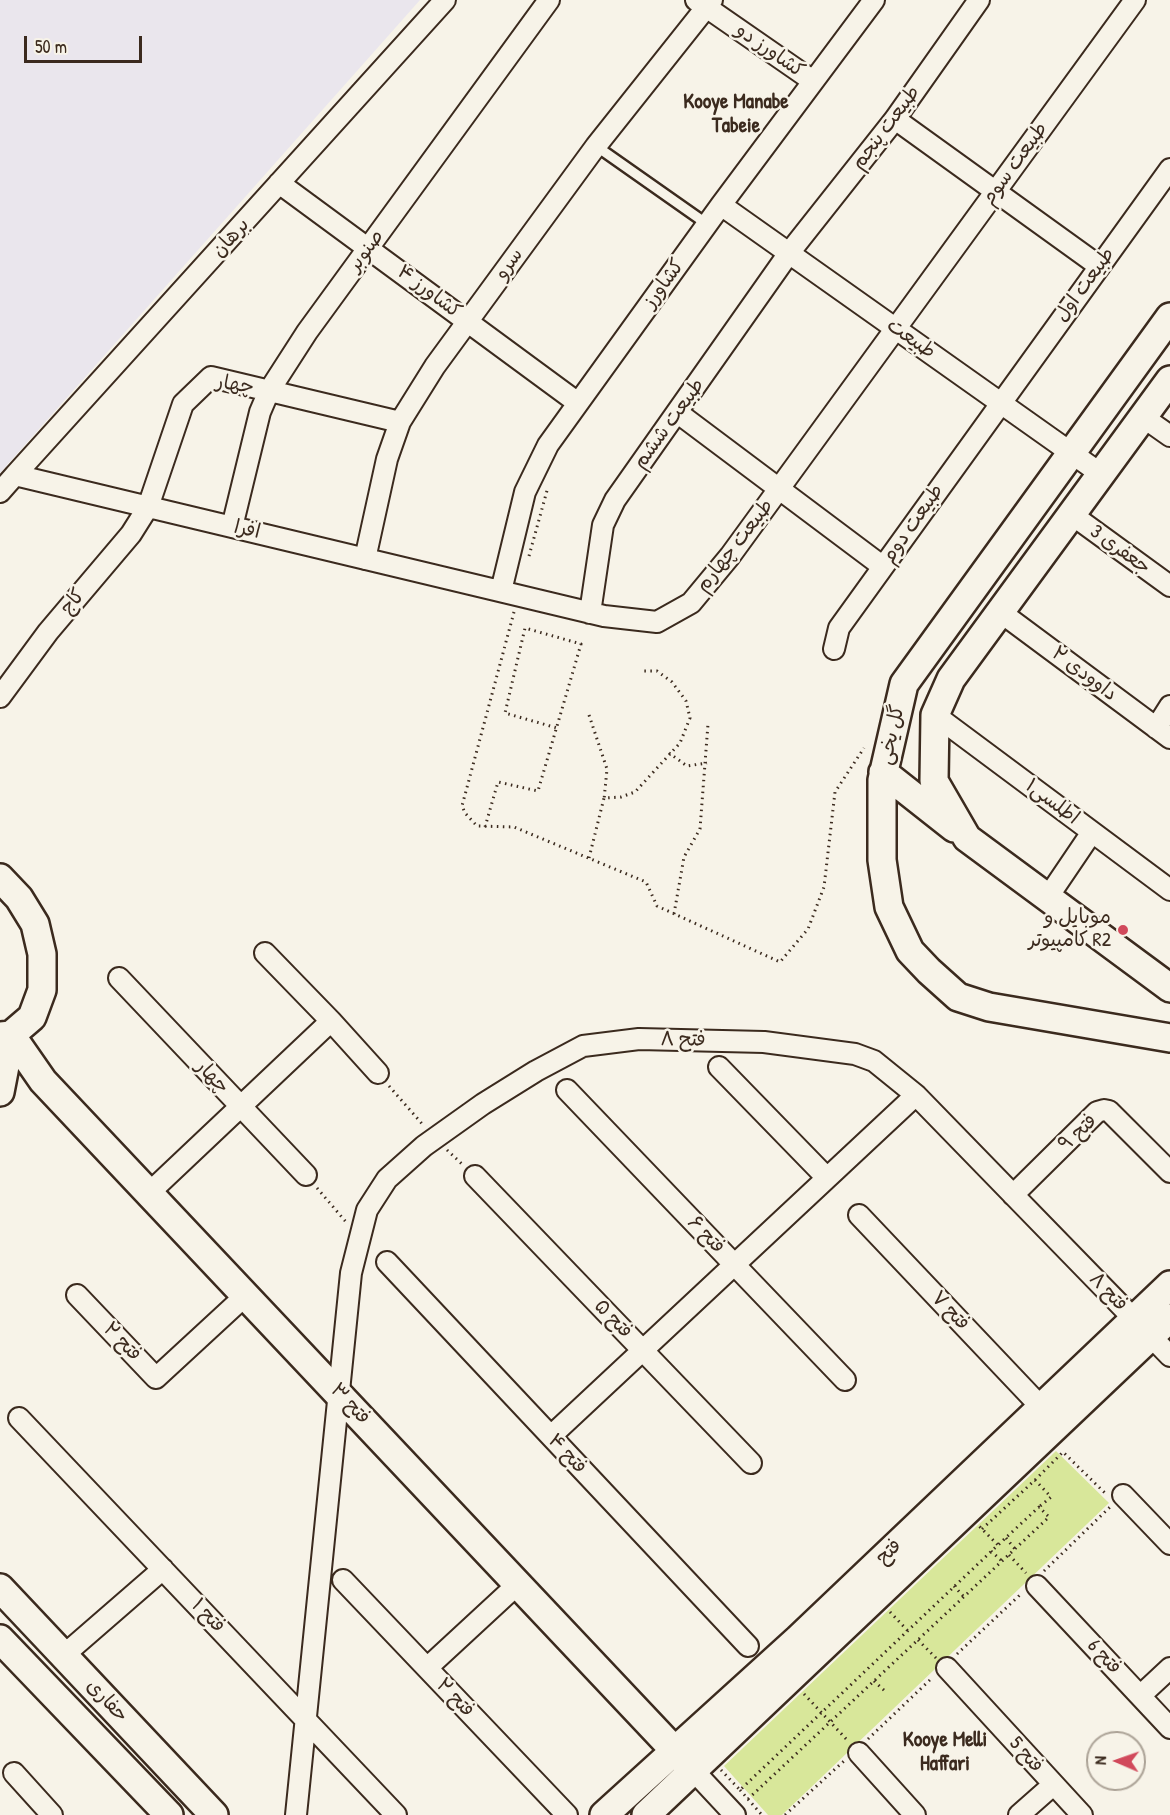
<!DOCTYPE html>
<meta charset="utf-8">
<style>
body{margin:0}
#map{position:relative;width:1170px;height:1815px;overflow:hidden;background:#f7f3e8;font-family:"Patrick Hand",sans-serif}
canvas{display:block}
.north{position:absolute;left:1086px;top:1731px;width:60px;height:60px;box-sizing:border-box;background:#f7f3e8;border:2px solid #aca397;border-radius:50%;rotate:272deg;font-size:16px;font-weight:700;line-height:24px;text-align:center;color:#3b2a1e}
.north::after{content:'';display:block;margin:auto;width:21px;height:27px;background:#d1495b;clip-path:polygon(50% 0,100% 100%,50% 72%,0 100%)}
.scale{position:absolute;left:24px;top:36px;width:118px;height:27px;box-sizing:border-box;border:3px solid #3b2a1e;border-top:0;padding-left:8px;font-size:18px;line-height:21px;white-space:nowrap;color:#3b2a1e;-webkit-text-stroke:4px #f7f3e8;paint-order:stroke}
</style>
<div id="map">
<canvas width="1170" height="1815"></canvas>
<div class="north">N</div>
<div class="scale">50 m</div>
</div>
<script>
const ctx = document.querySelector('canvas').getContext('2d');
ctx.lineJoin = 'round';
function fill(path, color) { ctx.fillStyle = color; ctx.fill(path, 'evenodd'); }
const poly = rows => new Path2D(rows.map(r => 'M' + r).join(''));
function stroke(path, color, width, dash) { ctx.strokeStyle = color; ctx.lineWidth = width; ctx.lineCap = dash ? 'butt' : 'round'; ctx.setLineDash(dash || []); ctx.stroke(path); }
function drawText(font, color, halo, rows, align = 'center') {
  ctx.font = font + ' "Patrick Hand","Playpen Sans Arabic",sans-serif'; ctx.lineWidth = 5; ctx.setLineDash([]); ctx.textBaseline = 'middle'; ctx.strokeStyle = halo; ctx.fillStyle = color; for (const [text, x, y, turn = 0] of rows) {
    ctx.save(); ctx.translate(x, y); ctx.rotate((+turn || 0) * Math.PI / 180); ctx.textAlign = isNaN(turn) ? turn : align; if (halo) ctx.strokeText(text, 0, 0); ctx.fillText(text, 0, 0); ctx.restore();
  }
}
fill(poly([
 [0,0,420,0,0,473]
]), '#eae6ed');
fill(poly([
 [1056,1451,1109,1503,782,1815,768,1815,724,1766]
]), '#d8e79a');
const lane = poly([
 [596,146,707,224]
]);
const street = poly([
 [696,0,813,81],
 [895,119,1099,266],
 [279,183,578,403],
 [721,205,1101,474],
 [678,413,882,566],
 [1143,417,1170,436],
 [15,475,445,0],
 [0,492,15,475,604,616,657,622,691,603,730,556,1135,0],
 [1071,514,1170,586],
 [232,527,260,412,269,391,307,332,549,0],
 [365,559,387,459,400,422,435,366,596,146,712,0],
 [501,591,525,492,548,445,721,205,874,0],
 [999,611,1170,738],
 [590,613,603,525,615,500,789,253,895,119,979,0],
 [834,649,839,628,1170,169],
 [0,697,48,632,131,534,148,507,183,404,211,377,400,422],
 [935,715,1170,890],
 [1156,728,1170,706],
 [1048,897,1092,832],
 [119,978,306,1175],
 [331,1021,378,1073],
 [719,1067,827,1178],
 [567,1090,845,1380],
 [475,1176,751,1463],
 [148,1194,331,1021,265,953],
 [1013,1195,1097,1112,1104,1110,1109,1111,1170,1172],
 [859,1215,1041,1407],
 [387,1262,748,1646],
 [77,1295,156,1378,246,1295],
 [19,1418,396,1815],
 [551,1436,916,1095],
 [1123,1495,1170,1544],
 [343,1580,567,1815],
 [1037,1586,1170,1728],
 [64,1655,163,1569],
 [427,1668,519,1583],
 [947,1668,1082,1815],
 [1140,1696,1170,1668],
 [859,1753,915,1815],
 [693,1770,735,1815],
 [14,1773,52,1815],
 [296,1815,351,1273,367,1210,387,1179,424,1146,483,1104,536,1071,583,1046,639,1039,764,1042,855,1054,874,1061,916,1095,1170,1356],
 [1019,1815,1053,1785]
]);
const secondary = poly([
 [1170,317,904,684,882,780,882,860,889,907,910,951,929,971,958,997,989,1007,1170,1038],
 [1170,380,951,679,935,715,934,781,967,838,1170,988],
 [883,772,954,828],
 [0,878,19,898,35,924,42,954,42,990,32,1017,11,1035,0,1036],
 [11,1035,43,1081,693,1770],
 [0,1092,11,1035],
 [0,1588,214,1815],
 [0,1639,169,1815],
 [604,1815,798,1639,1170,1285],
 [646,1815,1170,1318]
]);
stroke(lane, '#3b2a1e', 14);
stroke(street, '#3b2a1e', 24);
stroke(secondary, '#3b2a1e', 32);
stroke(poly([
 [529,556,548,487],
 [514,612,462,806,465,813,477,826,514,827,646,882,657,906,780,962,808,929,824,887,835,792,864,748],
 [589,715,607,769,604,800],
 [669,753,687,766,707,763],
 [485,827,498,782,538,791,581,644,525,628,505,713,557,728],
 [589,858,604,798,621,797,635,792,680,743,690,718,686,701,672,682,657,671,641,671],
 [674,914,684,857,700,829,708,724],
 [389,1086,424,1126],
 [447,1150,462,1164],
 [317,1188,346,1222],
 [1035,1480,1063,1452,1106,1494],
 [982,1529,1035,1480,1051,1497,1039,1507],
 [1006,1538,1015,1549],
 [991,1551,1002,1561],
 [1009,1555,1026,1573],
 [1044,1571,1110,1507],
 [954,1586,964,1597],
 [890,1612,908,1631],
 [918,1640,936,1658],
 [957,1654,1022,1593],
 [874,1681,886,1692],
 [804,1694,849,1742],
 [868,1739,933,1677],
 [721,1770,740,1790,998,1545,979,1526],
 [740,1790,762,1815],
 [748,1799,1049,1517,1039,1507,998,1545],
 [785,1815,845,1760]
]), '#3b2a1e', 3, [1.5, 4.5]);
stroke(lane, '#f7f3e8', 9);
stroke(street, '#f7f3e8', 20);
stroke(secondary, '#f7f3e8', 27);
for (const [x, y, r, color] of [
 [1123,930,6,"#d1495b"]
]) { const dot = new Path2D(); dot.arc(x, y, r, 0, 2 * Math.PI); ctx.fillStyle = color; ctx.fill(dot); stroke(dot, '#f7f3e8', 2); }
drawText('20px', '#3b2a1e', '#f7f3e8', [
 ["کشاورز دو",770,51,35],
 ["طبیعت پنجم",886,128,-53],
 ["طبیعت سوم",1015,164,-54],
 ["برهان",231,238,-48],
 ["صنوبر",366,251,-54],
 ["سرو",509,264,-54],
 ["کشاورز",664,284,-54],
 ["طبیعت اول",1085,285,-54],
 ["کشاورز ۴",429,292,37],
 ["طبیعت",911,339,35],
 ["چهار",235,385,9],
 ["طبیعت ششم",669,424,-54],
 ["طبیعت دوم",913,524,-55],
 ["افرا",247,530,13],
 ["طبیعت چهارم",735,546,-52],
 ["3 جعفری",1120,550,36],
 ["کاج",73,602,-50],
 ["داوودی ۲",1084,674,37],
 ["گل یخی",892,735,-77],
 ["اطلسی۱",1052,802,37],
 ["فتح ۸",683,1040,1],
 ["چهار",212,1077,46],
 ["فتح ۹",1078,1133,-43],
 ["فتح ۶",706,1235,46],
 ["فتح ۸",1108,1292,46],
 ["فتح ۷",950,1311,46],
 ["فتح ۵",613,1319,46],
 ["فتح ۲",122,1342,46],
 ["فتح ۳",350,1404,47],
 ["فتح ۴",567,1454,47],
 ["فتح",889,1552,-44],
 ["فتح ۱",208,1616,46],
 ["فتح 6",1104,1657,47],
 ["فتح ۲",455,1698,46],
 ["حفاری",107,1701,47],
 ["فتح 5",1026,1755,48]
]);
drawText('20px', '#3b2a1e', '#f7f3e8', [
 ["موبایل و",1111,918],
 ["کامپیوتر R2",1111,941]
], 'right');
drawText('bold 21px', '#3b2a1e', '#f7f3e8', [
 ["Kooye Manabe",736,102],
 ["Tabeie",736,126],
 ["Kooye Melli",945,1740],
 ["Haffari",945,1764]
]);
</script>
